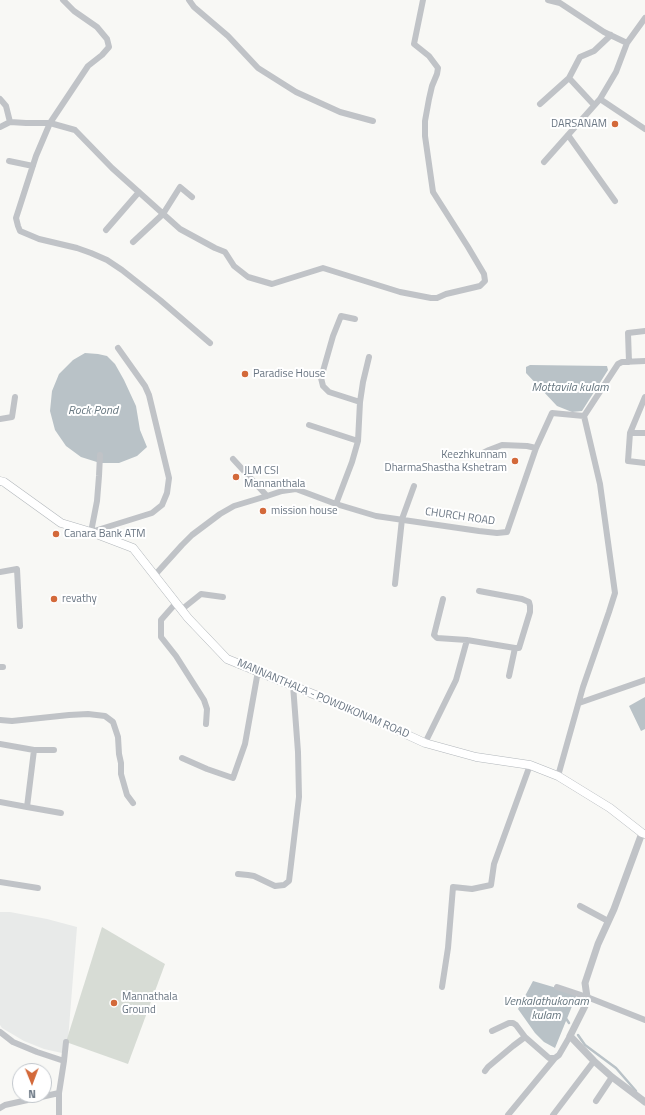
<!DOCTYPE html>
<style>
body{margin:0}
#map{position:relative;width:645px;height:1115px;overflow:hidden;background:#f8f8f5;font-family:"Titillium Web",sans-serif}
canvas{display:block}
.north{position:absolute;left:12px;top:1063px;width:40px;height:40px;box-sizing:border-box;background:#fff;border:1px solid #c3c8cd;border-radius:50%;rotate:179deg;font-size:11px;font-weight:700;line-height:16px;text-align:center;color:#6a7683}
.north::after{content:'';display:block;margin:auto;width:14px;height:18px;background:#d3693a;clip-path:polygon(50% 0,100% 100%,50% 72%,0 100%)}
</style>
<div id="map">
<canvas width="645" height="1115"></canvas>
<div class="north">N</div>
</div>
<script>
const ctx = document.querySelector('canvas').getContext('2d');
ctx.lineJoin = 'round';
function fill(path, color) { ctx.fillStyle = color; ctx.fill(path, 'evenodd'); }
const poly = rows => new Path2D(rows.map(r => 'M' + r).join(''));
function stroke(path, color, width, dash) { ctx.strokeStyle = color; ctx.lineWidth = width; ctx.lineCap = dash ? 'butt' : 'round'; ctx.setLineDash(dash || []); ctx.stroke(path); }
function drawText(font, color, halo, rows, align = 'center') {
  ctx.font = font + ' "Titillium Web",sans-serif'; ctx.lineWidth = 4; ctx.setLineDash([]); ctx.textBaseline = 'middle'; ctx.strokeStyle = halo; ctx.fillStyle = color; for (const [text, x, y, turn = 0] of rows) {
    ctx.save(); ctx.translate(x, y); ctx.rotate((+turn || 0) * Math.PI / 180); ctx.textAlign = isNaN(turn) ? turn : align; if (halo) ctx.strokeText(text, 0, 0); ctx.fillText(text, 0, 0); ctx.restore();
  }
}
fill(poly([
 [0,912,10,912,47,919,77,927,68,1040,62,1053,44,1049,24,1041,2,1028,0,1025]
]), '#e8eae9');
fill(poly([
 [102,927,165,964,128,1064,66,1042]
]), '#d7dcd5');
fill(poly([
 [85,353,98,354,107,356,115,364,124,380,136,406,140,430,147,447,137,456,119,463,100,463,81,457,66,446,55,430,50,411,52,391,59,374,73,360],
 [530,365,607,366,608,370,582,411,572,412,557,406,526,373,526,367],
 [645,697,645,729,641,731,629,706],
 [533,981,577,994,555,1048,544,1042,535,1033,518,1009]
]), '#b9c2c7');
stroke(poly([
 [565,1017,569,1023],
 [578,1035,585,1045,616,1068,636,1091]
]), '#b9c2c7', 2.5);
const secondary = poly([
 [0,481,4,482,61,523,91,532,133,548,188,618,227,659,362,714,425,743,476,757,530,765,558,776,610,808,642,833,645,834]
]);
stroke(secondary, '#b2b7bb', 9);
stroke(poly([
 [63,0,74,11,97,27,107,39,109,47,102,55,88,66,50,123,36,156,16,218,18,226,20,231,39,239,77,248,91,253,107,260,122,270,160,300,210,343],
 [189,0,194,7,228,36,258,68,296,92,340,112,373,121],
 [548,0,560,3,604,32,627,43,645,18],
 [569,78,594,105],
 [0,99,6,106,10,122],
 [600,99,645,129],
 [540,104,569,78,580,57,594,51,611,35],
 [0,127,10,122,26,123,50,123,75,130,112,168,180,229,215,248,225,252,234,266,248,277,272,284,323,268,400,292,431,298,437,298,446,294,480,286,485,281,484,274,468,247,433,192,425,136,425,121,429,99,432,86,437,74,438,68,429,56,414,44,423,0],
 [568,135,615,201],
 [9,161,33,166],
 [544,162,600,99,616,72,627,43],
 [106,230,139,192],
 [133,242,163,214,180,187,192,197],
 [355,319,341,316,333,336,321,378,323,386,329,392,360,402],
 [629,362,628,333,645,331],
 [645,397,630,433,628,461,645,463],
 [584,416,618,364,622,362,645,361],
 [0,419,12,417,15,397],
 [309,425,358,441],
 [630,433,645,433],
 [447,454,471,456,481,454,489,450,502,445,527,446,536,448],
 [100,455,99,476,97,501,91,532,152,513,162,505,167,493,169,478,149,395,145,386,118,348],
 [233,459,267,496],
 [336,504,352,462,358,441,360,402,363,382,369,357],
 [0,572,17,569,20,626],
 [154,576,182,545,192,535,220,514,234,506,267,496,282,491,296,489,336,504,376,516,479,531,497,533,507,532,536,448,552,413,584,416],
 [395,584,402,519,414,486],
 [479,591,522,599,529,602,530,606,530,612,519,648,515,648],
 [443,599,434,635,437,638,467,640,515,648,509,676],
 [176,603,161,620,161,637,176,656,204,700,207,709,206,724],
 [181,610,201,594,223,597],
 [0,667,3,667],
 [579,703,645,680],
 [0,720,12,721,69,715,88,714,105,716,113,722,118,737,119,754,121,763,121,774,127,795,133,803],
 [425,743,456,680,467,640],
 [0,744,34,750,27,807,0,802],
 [34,750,54,750],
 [182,758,207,769,233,778,245,744,258,671],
 [558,776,583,687,609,612,615,593,600,484,584,416],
 [27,807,61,813],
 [238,874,248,875,254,876,275,886,284,885,289,881,299,797,298,752,293,685],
 [0,882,38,888],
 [580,906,608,921],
 [442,987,448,948,453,887,472,889,491,885,494,864,530,765],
 [557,987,587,997,645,1020],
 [492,1031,509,1023,513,1023,516,1025,525,1037,549,1058,555,1058,559,1055,570,1036],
 [0,1032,13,1042,37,1052,64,1061,66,1042],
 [485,1071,488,1067,513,1046,525,1037],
 [596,1101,612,1077],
 [0,1108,5,1105,59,1093],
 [59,1115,59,1093,64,1061],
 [508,1115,555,1058],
 [553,1115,594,1061]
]), '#c0c3c7', 6);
stroke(poly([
 [642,833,614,909,598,944,585,983,587,997,586,1004,570,1036,594,1061,612,1077,645,1102]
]), '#c0c3c7', 7);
stroke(secondary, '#fff', 8);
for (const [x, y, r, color] of [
 [615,124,4,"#d3693a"],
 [245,374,4,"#d3693a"],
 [515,461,4,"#d3693a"],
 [236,477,4,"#d3693a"],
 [263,511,4,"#d3693a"],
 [56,534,4,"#d3693a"],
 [54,599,4,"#d3693a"],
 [114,1003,4,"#d3693a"]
]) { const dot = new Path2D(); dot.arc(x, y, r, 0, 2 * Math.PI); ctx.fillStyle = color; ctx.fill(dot); stroke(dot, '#fff', 1.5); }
drawText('11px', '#6a7683', '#fff', [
 ["DARSANAM",607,124,"right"],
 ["Paradise House",253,374],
 ["Keezhkunnam",507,455,"right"],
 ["DharmaShastha Kshetram",507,468,"right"],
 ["JLM CSI",244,471],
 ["Mannanthala",244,484],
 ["mission house",271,511],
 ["Canara Bank ATM",64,534],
 ["revathy",62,599],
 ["Mannathala",122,997],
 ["Ground",122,1010]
], 'left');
drawText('11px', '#6a7683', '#fff', [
 ["CHURCH ROAD",460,517,8],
 ["MANNANTHALA - POWDIKONAM ROAD",323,699,23]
]);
drawText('italic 12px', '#66767f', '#fff', [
 ["Mottavila kulam",570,388],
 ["Rock Pond",93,411],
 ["Venkalathukonam",546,1002],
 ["kulam",546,1016]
]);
</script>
